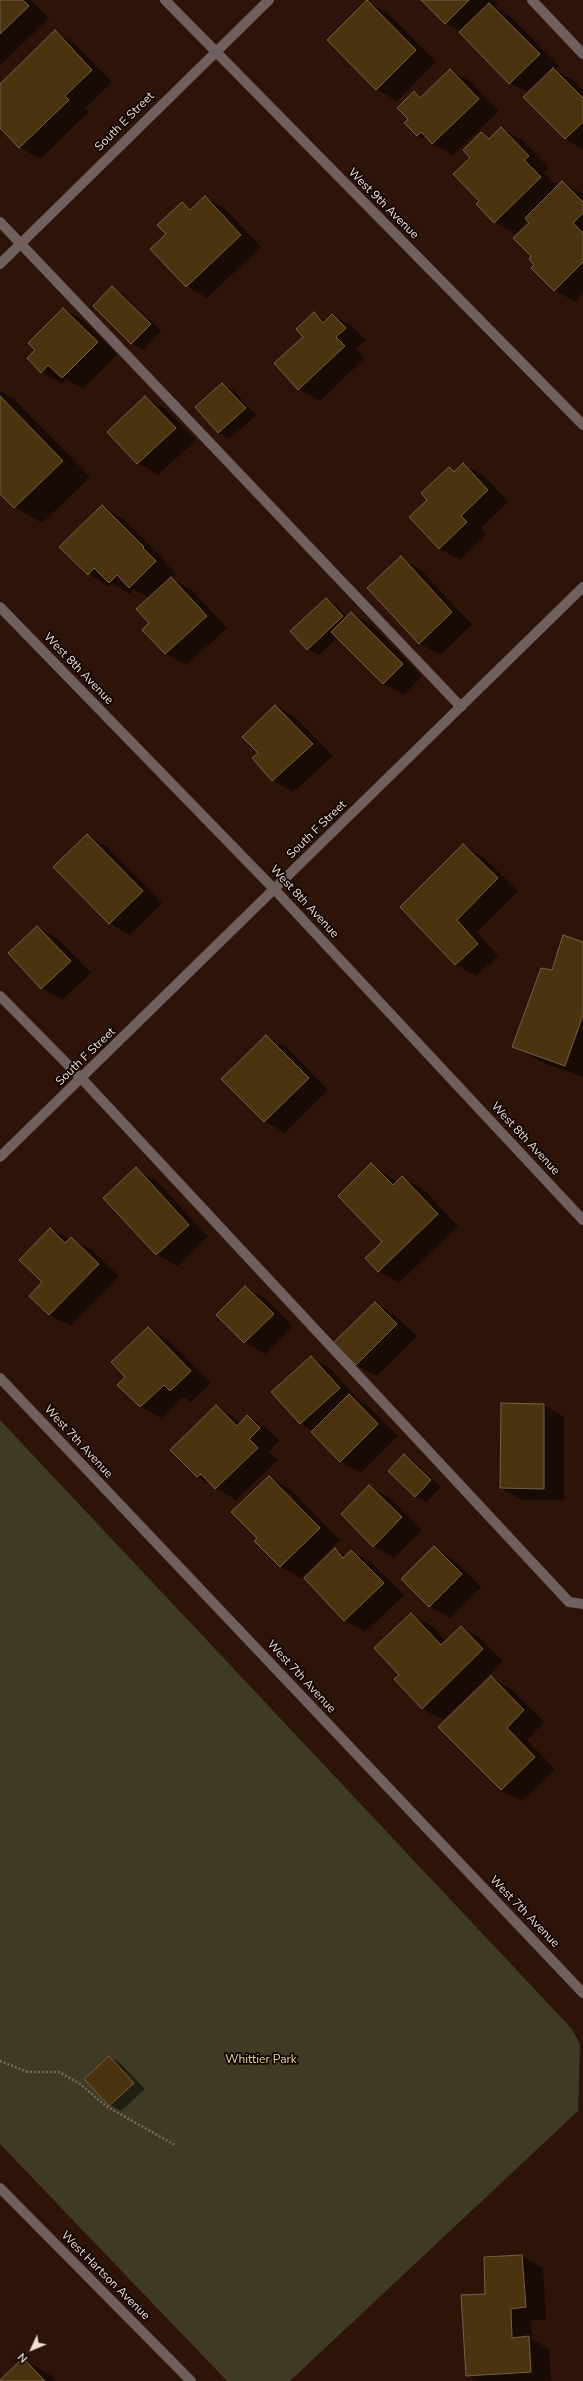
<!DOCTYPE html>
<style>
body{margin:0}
#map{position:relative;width:583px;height:2381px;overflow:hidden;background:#2e1408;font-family:"Nunito Sans",sans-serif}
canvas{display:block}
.north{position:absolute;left:12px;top:2329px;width:40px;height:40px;-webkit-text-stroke:3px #0e0402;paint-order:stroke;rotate:226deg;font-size:11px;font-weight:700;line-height:16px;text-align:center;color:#f1ded6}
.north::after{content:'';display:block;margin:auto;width:14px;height:18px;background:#f1ded6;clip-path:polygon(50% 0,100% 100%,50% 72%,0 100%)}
</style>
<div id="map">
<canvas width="583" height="2381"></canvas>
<div class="north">N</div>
</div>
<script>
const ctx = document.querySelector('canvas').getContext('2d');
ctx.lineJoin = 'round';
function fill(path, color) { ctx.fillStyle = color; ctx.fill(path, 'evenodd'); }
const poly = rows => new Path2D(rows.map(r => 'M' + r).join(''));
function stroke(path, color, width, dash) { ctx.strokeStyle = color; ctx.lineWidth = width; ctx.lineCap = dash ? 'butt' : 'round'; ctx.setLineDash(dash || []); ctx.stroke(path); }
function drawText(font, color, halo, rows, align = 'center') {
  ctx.font = font + ' "Nunito Sans",sans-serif'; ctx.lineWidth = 3.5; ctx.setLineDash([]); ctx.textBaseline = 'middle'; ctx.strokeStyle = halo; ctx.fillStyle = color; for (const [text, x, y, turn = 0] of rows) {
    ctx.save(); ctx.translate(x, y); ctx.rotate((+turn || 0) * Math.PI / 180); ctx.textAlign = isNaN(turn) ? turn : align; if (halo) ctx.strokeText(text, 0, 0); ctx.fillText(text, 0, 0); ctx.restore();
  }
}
fill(poly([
 [0,1420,572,2029,580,2044,578,2111,290,2381,227,2381,0,2144]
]), '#3f3a23');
fill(poly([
 [0,0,31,0,49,18,0,66],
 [423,0,494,0,498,4,495,7,510,16,559,66,555,70,574,81,583,90,583,149,566,139,525,97,529,93,510,83,461,32,446,23],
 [367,2,388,13,436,62,397,101,377,89],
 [55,32,75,44,112,82,85,109,89,112,40,159,20,147,0,127,0,85],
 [450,70,471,82,499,111,453,155,417,135,414,92,422,97],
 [501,128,522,140,549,168,544,173,558,187,563,183,583,194,583,294,575,302,555,290,536,265,533,256,530,223,528,221,515,234,495,222,480,201,471,158,481,133,491,139],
 [205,197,225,209,261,247,207,298,187,286,167,234,182,203,192,209],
 [113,288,123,294,161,331,143,350,132,344,94,306],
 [64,309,84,321,117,354,83,389,66,379,62,384,41,372],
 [314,314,326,321,332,315,353,327,366,340,356,349,365,358,320,401,299,389,304,337],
 [222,384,233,390,256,415,229,439,219,433,196,407],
 [0,391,13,398,90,477,42,523,15,507,0,492],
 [145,397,166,409,196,440,158,475,138,463,108,432],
 [463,464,484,476,508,502,481,528,487,534,460,560,440,548,429,500,449,468,455,472],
 [102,506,122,518,164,559,163,560,176,574,171,578,192,590,227,628,186,665,165,653,150,623,149,598,134,589,130,594,112,583,109,586,89,574],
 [401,558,421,570,472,625,440,655,419,643],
 [326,599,337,605,347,617,351,613,372,625,422,676,404,695,383,683,338,637,319,655,308,649],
 [276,706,296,718,333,756,293,792,273,780,259,753],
 [87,835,107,847,162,903,130,935,110,923],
 [463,845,483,857,518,891,477,932,498,956,476,976,455,964,401,907],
 [37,927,58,939,91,973,62,1000,42,988],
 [583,943,583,1077,541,1062,513,1046,552,972],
 [266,1036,287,1048,328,1090,285,1133,265,1121],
 [371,1165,397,1182,402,1178,423,1189,458,1226,399,1283,378,1271,384,1242],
 [136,1169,157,1181,208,1237,177,1266,156,1254],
 [50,1229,92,1250,119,1276,70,1326,49,1315,43,1282],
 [245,1287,266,1299,293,1326,265,1354,245,1342],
 [375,1303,395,1315,417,1336,377,1376,356,1365],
 [148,1328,168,1340,211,1383,191,1402,183,1397,161,1418,141,1407,119,1385,126,1377],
 [311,1357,331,1369,359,1401,369,1407,398,1436,361,1473,340,1461,313,1431,301,1424,272,1392],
 [544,1405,564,1417,564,1500,522,1500,501,1488],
 [216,1406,242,1423,248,1417,268,1429,280,1441,269,1451,278,1460,236,1500,197,1477],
 [405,1456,415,1462,441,1487,426,1502,416,1496],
 [269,1477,290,1489,340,1540,301,1578,280,1566,258,1538],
 [370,1487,390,1498,422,1530,394,1558,374,1546],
 [434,1548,454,1560,481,1587,450,1618,430,1606],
 [335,1549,346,1556,351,1551,372,1563,404,1595,365,1632,344,1620],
 [411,1615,432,1626,446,1641,461,1627,481,1639,503,1661,443,1720,423,1709,395,1679,400,1675],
 [491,1677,511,1689,544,1722,527,1740,555,1769,522,1801,501,1790],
 [110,2057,120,2063,145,2089,121,2111,110,2105],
 [522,2256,543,2268,546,2319,531,2321,532,2339,549,2349,551,2381,477,2381,467,2375,486,2295,485,2258],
 [23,2359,50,2375,56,2381,0,2381]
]), '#0007');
const building = poly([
 [0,0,23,0,29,6,0,34,0,0],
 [367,0,416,50,376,90,327,40,367,0],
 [421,0,469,0,445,24,421,0],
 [489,3,540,54,509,84,459,32,489,3],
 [55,30,92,70,65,96,69,100,19,148,0,128,0,84,55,30],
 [553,68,583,98,583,122,565,139,523,97,553,68],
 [450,69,479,99,432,144,421,132,417,136,404,123,408,119,397,108,414,91,420,98,450,69],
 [501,127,529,156,524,160,541,177,494,223,476,204,479,201,453,174,470,158,463,150,481,132,489,139,501,127],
 [562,181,583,202,583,213,573,223,583,233,583,262,554,291,531,268,534,265,529,259,531,256,513,238,529,223,525,218,562,181],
 [205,196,241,235,186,287,150,249,166,234,157,225,182,202,190,210,205,196],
 [112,286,151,324,131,344,93,306,112,286],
 [63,308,98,342,62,378,48,365,41,373,27,358,35,350,28,343,63,308],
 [314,312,323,323,332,314,346,328,336,337,345,346,298,390,274,363,303,337,296,329,314,312],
 [222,383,246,408,218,433,195,407,222,383],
 [0,396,63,461,14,508,0,494,0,396],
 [145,396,176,428,137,464,107,432,145,396],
 [463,463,488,490,461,516,467,522,439,549,409,517,427,500,421,493,449,467,454,472,463,463],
 [102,505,144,547,143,548,156,561,129,588,117,575,109,583,94,568,88,575,59,547,102,505],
 [401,556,452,612,419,644,367,588,401,556],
 [171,577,207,616,165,654,142,630,149,623,136,609,171,577],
 [326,598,343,616,307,650,290,631,326,598],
 [351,612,403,664,383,684,331,632,351,612],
 [275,705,313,744,272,781,252,758,258,753,242,737,275,705],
 [87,834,143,891,109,924,53,867,87,834],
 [463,844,498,878,457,920,478,944,455,965,400,907,463,844],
 [37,926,71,961,41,989,8,953,37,926],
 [563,935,583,942,583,1015,565,1066,512,1047,541,968,552,970,563,935],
 [266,1035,309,1078,264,1122,221,1079,266,1035],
 [371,1163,393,1185,402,1176,438,1214,378,1272,365,1258,382,1242,338,1196,371,1163],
 [136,1167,189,1225,156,1255,103,1198,136,1167],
 [50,1228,65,1243,71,1237,99,1264,49,1315,29,1296,42,1282,19,1260,50,1228],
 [245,1286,274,1314,244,1343,216,1315,245,1286],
 [375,1302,397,1324,356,1365,333,1343,375,1302],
 [148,1327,191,1371,170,1391,164,1385,140,1407,117,1385,125,1377,111,1362,148,1327],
 [311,1356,340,1388,300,1424,271,1392,311,1356],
 [349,1394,378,1424,340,1462,311,1432,349,1394],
 [501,1403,544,1404,544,1489,500,1488,501,1403],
 [216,1405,237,1426,247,1415,260,1428,249,1439,258,1448,215,1489,201,1474,197,1477,170,1450,216,1405],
 [404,1454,431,1480,415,1497,388,1471,404,1454],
 [269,1476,320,1528,280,1567,254,1541,257,1538,231,1512,269,1476],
 [369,1485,402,1517,373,1547,341,1514,369,1485],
 [434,1546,462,1574,429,1607,401,1579,434,1546],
 [335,1548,343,1558,351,1550,384,1583,344,1621,304,1578,335,1548],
 [411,1613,441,1645,461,1626,483,1649,422,1709,394,1679,399,1675,374,1648,411,1613],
 [491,1676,524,1710,507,1728,535,1757,501,1790,438,1727,491,1676],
 [109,2056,134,2083,109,2106,84,2079,109,2056],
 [522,2255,526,2307,511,2309,512,2338,529,2336,531,2372,466,2376,461,2295,485,2294,484,2257,522,2255],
 [23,2358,45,2381,0,2381,0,2380,23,2358]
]);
fill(building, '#4c3310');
stroke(building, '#756046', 1);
stroke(poly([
 [0,2061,28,2072,59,2072,80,2084,106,2106,175,2145]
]), '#7e675d', 2.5, [2, 2]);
stroke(poly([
 [165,0,583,425],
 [532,0,583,54],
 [0,222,461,707],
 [0,264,269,0],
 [0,607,275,890,583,1220],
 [0,996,82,1079,569,1602,583,1604],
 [0,1157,583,587],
 [0,1378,583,1993],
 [0,2188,191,2381]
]), '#705f5f', 10);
drawText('12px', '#f1ded6', '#0e0402', [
 ["South E Street",125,122,-45],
 ["West 9th Avenue",383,204,45],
 ["West 8th Avenue",78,669,46],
 ["South F Street",317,830,-44],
 ["West 8th Avenue",304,902,47],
 ["South F Street",86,1057,-44],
 ["West 8th Avenue",525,1139,47],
 ["West 7th Avenue",78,1442,47],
 ["West 7th Avenue",301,1677,47],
 ["West 7th Avenue",524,1912,46],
 ["West Hartson Avenue",105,2276,45]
]);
drawText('12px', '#e7d992', '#0e0402', [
 ["Whittier Park",261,2060]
]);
</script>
